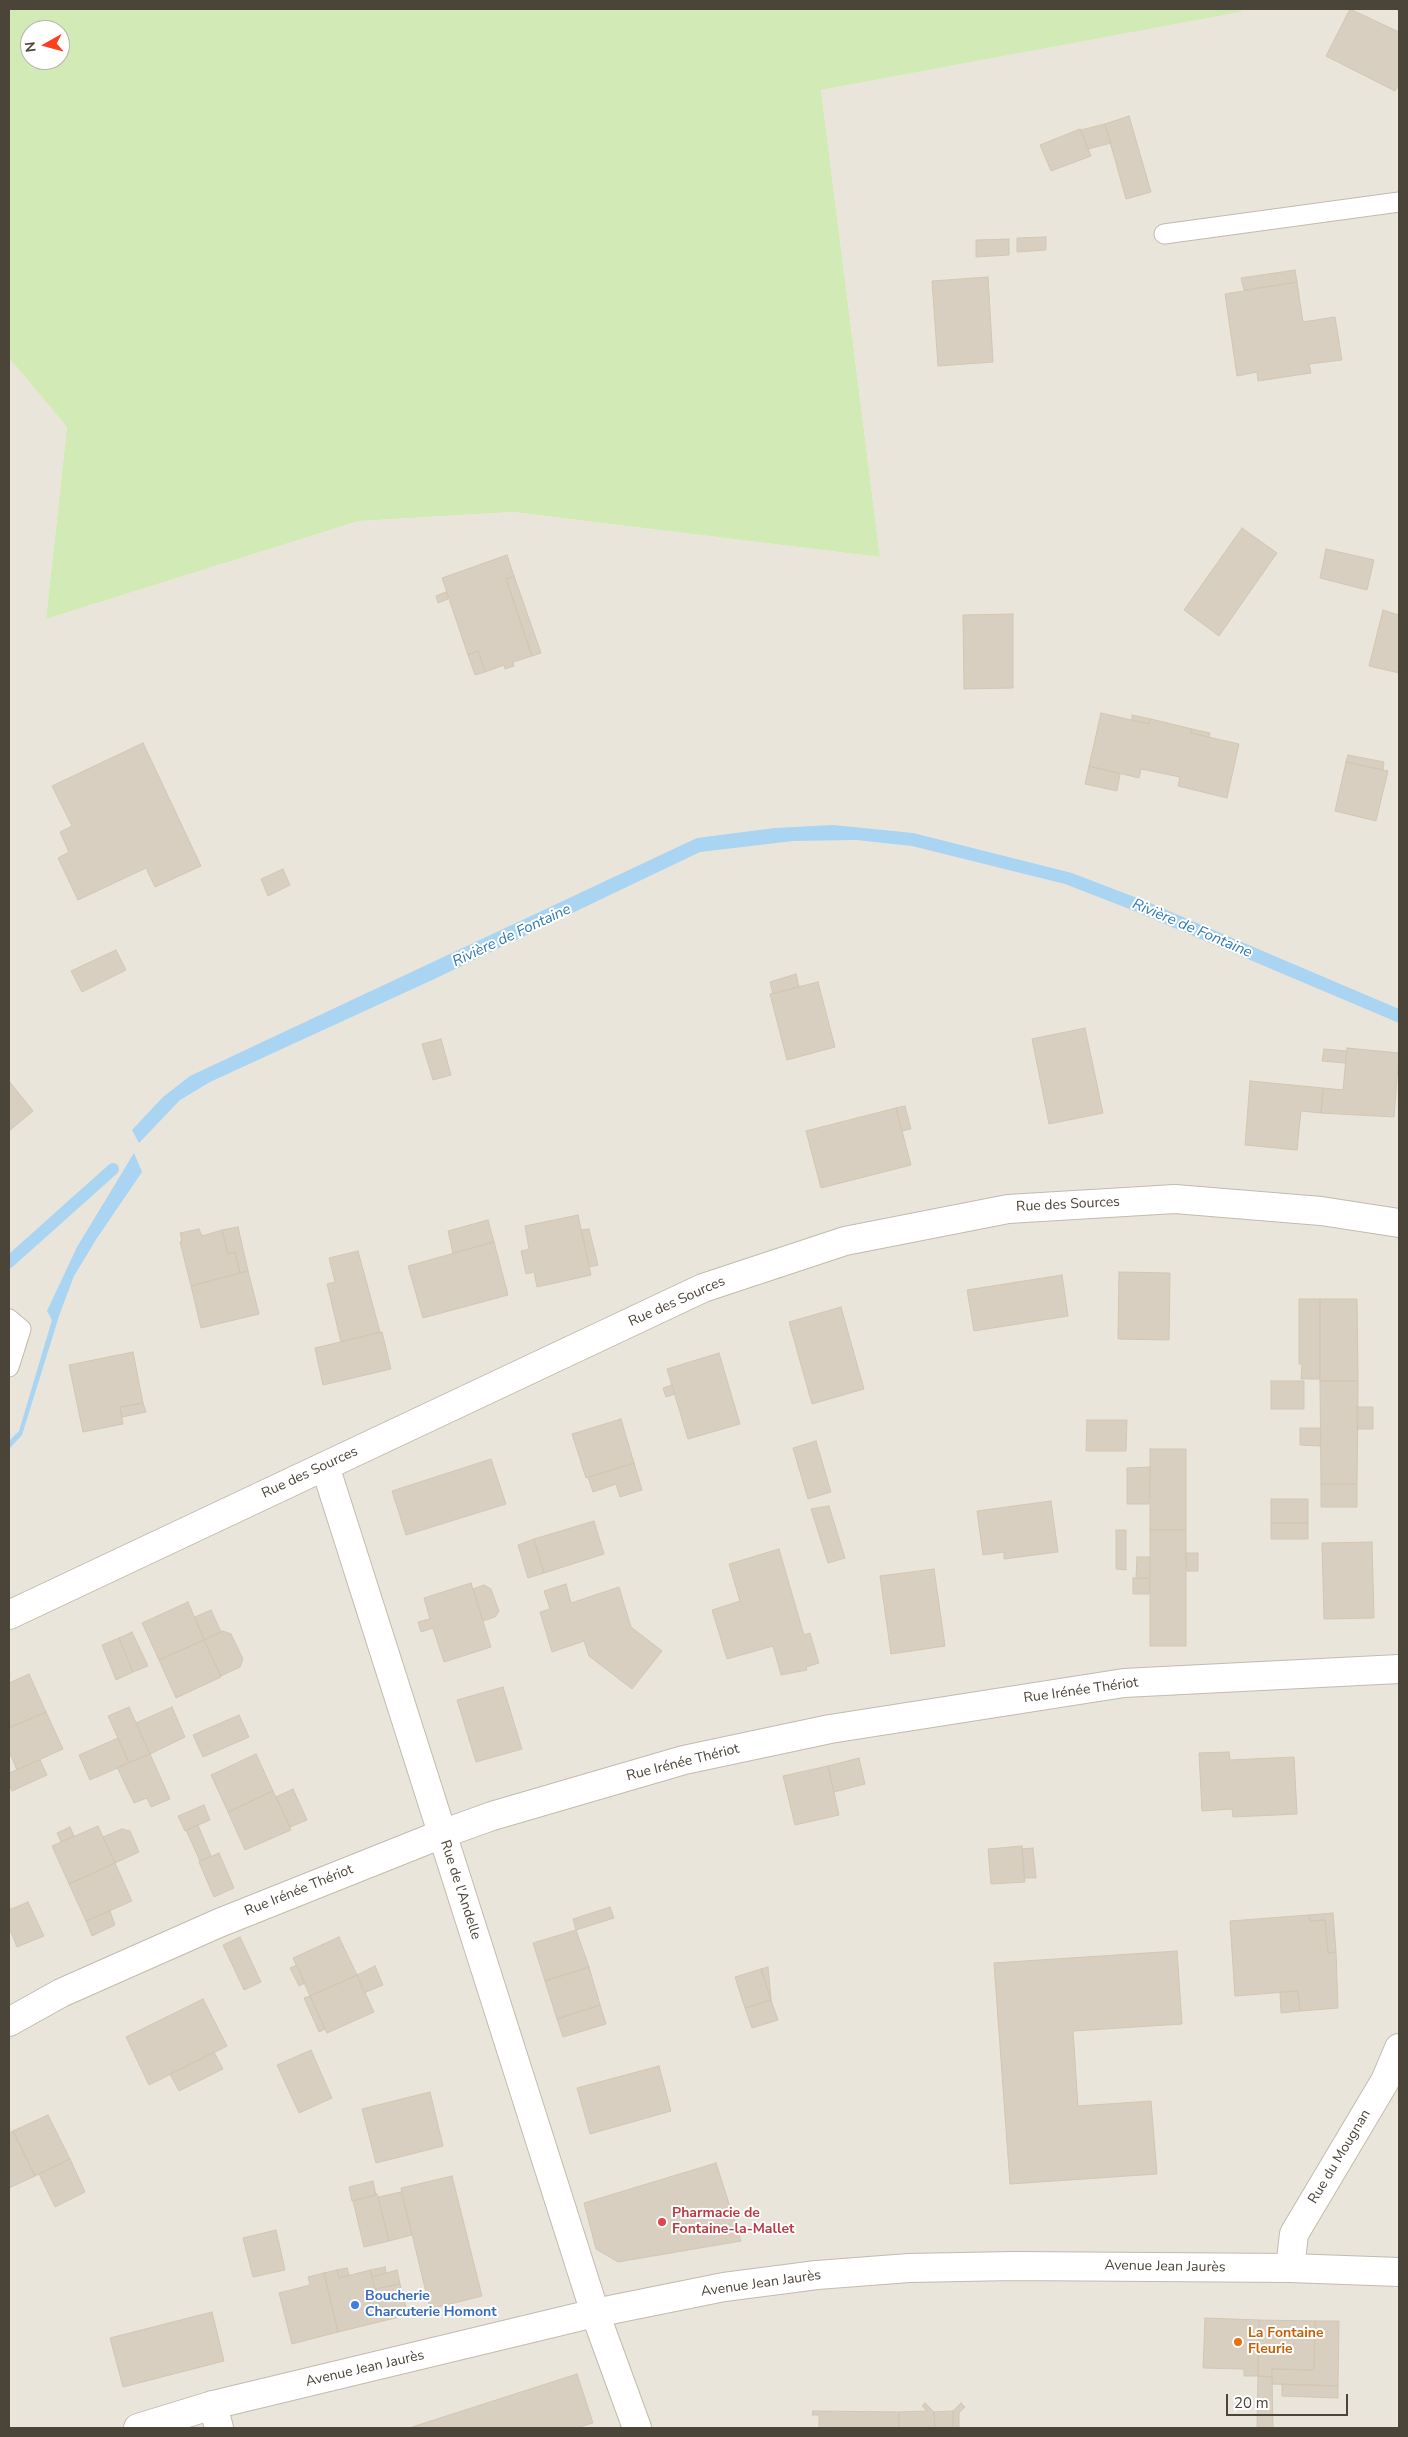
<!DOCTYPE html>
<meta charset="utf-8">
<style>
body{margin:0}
#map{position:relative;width:1408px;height:2437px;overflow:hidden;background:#f6f3ec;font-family:"Nunito Sans",sans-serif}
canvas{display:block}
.frame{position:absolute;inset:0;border:10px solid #4b4439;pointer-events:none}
.north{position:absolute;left:20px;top:20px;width:50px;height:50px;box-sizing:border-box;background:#fff;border:1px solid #b7b4b0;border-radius:50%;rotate:263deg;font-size:14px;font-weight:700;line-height:20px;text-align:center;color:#4b4439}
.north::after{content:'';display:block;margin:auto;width:18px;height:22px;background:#fc3f1d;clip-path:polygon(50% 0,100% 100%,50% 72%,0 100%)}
.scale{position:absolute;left:1226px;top:2394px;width:122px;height:22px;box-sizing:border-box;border:2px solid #4b4439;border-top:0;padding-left:6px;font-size:15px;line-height:18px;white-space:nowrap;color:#4b4439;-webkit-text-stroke:4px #fff;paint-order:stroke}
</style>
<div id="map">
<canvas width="1408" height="2437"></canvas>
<div class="frame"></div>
<div class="north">N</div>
<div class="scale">20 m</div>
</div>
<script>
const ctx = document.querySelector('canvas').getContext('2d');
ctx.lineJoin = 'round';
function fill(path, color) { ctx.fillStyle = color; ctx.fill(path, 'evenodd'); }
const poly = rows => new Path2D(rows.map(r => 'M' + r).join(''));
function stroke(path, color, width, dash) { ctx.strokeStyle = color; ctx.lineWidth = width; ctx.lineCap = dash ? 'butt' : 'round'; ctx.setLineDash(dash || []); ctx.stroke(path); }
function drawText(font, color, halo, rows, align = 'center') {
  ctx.font = font + ' "Nunito Sans",sans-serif'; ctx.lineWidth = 4; ctx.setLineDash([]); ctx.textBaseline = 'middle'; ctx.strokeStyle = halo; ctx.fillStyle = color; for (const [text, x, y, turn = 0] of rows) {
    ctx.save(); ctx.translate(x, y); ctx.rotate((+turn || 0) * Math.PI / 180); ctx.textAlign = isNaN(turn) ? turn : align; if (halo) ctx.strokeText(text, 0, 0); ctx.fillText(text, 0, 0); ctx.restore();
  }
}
fill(poly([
 [1241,9,1399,9,1399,2428,9,2428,9,358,67,427,46,619,359,521,513,512,880,557,821,90,1241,12]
]), '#eae5da');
fill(poly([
 [9,9,1241,9,1241,12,821,90,880,557,513,512,359,521,46,619,67,427,9,358],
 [30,30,60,30,60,60,30,60]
]), '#d2eab5');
fill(poly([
 [833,825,913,833,1072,873,1150,903,1399,1009,1399,1023,1132,910,1065,884,912,846,856,840,793,841,700,852,430,981,210,1082,180,1100,139,1143,132,1130,163,1097,190,1076,697,838,775,828],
 [134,1153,142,1172,97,1238,74,1276,60,1313,22,1435,9,1449,9,1441,19,1431,52,1320,47,1311,77,1247]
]), '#a9d4f2');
stroke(poly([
 [9,1262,113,1169]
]), '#a9d4f2', 12);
const building = poly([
 [1350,9,1399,32,1399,83,1395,91,1326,56,1350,9],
 [1129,116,1151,192,1126,199,1105,124,1129,116],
 [1105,124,1111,143,1088,149,1081,130,1105,124],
 [1080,129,1091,156,1051,171,1040,145,1080,129],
 [1046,237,1046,250,1017,252,1017,238,1046,237],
 [1009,239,1009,255,976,257,976,240,1009,239],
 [1295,270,1297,282,1244,290,1241,278,1295,270],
 [988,277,993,362,938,366,932,281,988,277],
 [1297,282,1303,322,1335,317,1342,360,1309,364,1311,373,1258,381,1257,372,1237,376,1225,294,1297,282],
 [1242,528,1277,553,1219,636,1184,610,1242,528],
 [1326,549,1374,560,1367,590,1320,578,1326,549],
 [507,555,514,576,506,579,532,656,513,662,514,666,505,669,504,665,485,672,478,651,468,655,442,578,507,555],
 [514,576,541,653,532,656,506,579,514,576],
 [446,592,448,599,438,603,436,596,446,592],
 [1383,610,1399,615,1399,673,1369,666,1383,610],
 [1013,614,1013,688,964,689,963,615,1013,614],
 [478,651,485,672,475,675,468,655,478,651],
 [1101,713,1149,724,1151,719,1192,729,1191,733,1239,744,1227,798,1178,786,1180,777,1141,769,1139,778,1089,766,1101,713],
 [1132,715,1151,719,1149,724,1132,720,1132,715],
 [1192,729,1210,733,1209,737,1191,733,1192,729],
 [143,743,201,866,155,887,146,868,78,900,58,858,69,852,60,832,72,826,52,786,143,743],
 [1348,755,1384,762,1383,770,1346,762,1348,755],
 [1346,762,1388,771,1376,821,1335,811,1346,762],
 [1089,766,1120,774,1117,791,1085,784,1089,766],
 [283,869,290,885,268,896,261,879,283,869],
 [116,950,126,970,82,992,71,971,116,950],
 [796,974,799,987,773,994,770,982,796,974],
 [818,982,835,1047,787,1060,770,994,818,982],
 [1085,1028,1103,1113,1049,1124,1032,1039,1085,1028],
 [441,1039,451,1075,433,1080,422,1044,441,1039],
 [1347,1048,1399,1053,1394,1117,1321,1113,1323,1088,1343,1090,1347,1048],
 [1324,1049,1347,1051,1345,1063,1322,1061,1324,1049],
 [9,1081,33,1111,9,1131,9,1081],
 [1250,1081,1323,1088,1321,1113,1301,1111,1297,1150,1245,1145,1250,1081],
 [905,1106,911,1129,902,1131,896,1108,905,1106],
 [896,1108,911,1165,821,1188,806,1131,896,1108],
 [578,1215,591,1275,537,1287,534,1272,526,1274,521,1251,529,1249,525,1226,578,1215],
 [488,1220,494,1242,453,1253,448,1231,488,1220],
 [238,1227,248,1271,240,1273,235,1252,228,1254,222,1230,238,1227],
 [199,1229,202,1236,222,1230,228,1254,235,1252,240,1273,191,1286,180,1242,182,1241,180,1233,199,1229],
 [589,1229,598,1265,589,1267,581,1230,589,1229],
 [494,1242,508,1295,423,1318,408,1266,494,1242],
 [358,1251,380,1332,341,1342,327,1284,335,1282,329,1258,358,1251],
 [248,1271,259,1314,201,1328,191,1286,248,1271],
 [1119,1272,1170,1273,1169,1340,1118,1339,1119,1272],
 [1062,1275,1068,1316,974,1331,967,1290,1062,1275],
 [1299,1299,1320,1299,1320,1379,1301,1379,1302,1364,1299,1364,1299,1299],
 [1320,1299,1357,1299,1358,1381,1320,1381,1320,1299],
 [841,1307,864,1389,812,1404,789,1322,841,1307],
 [382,1332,391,1369,323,1385,315,1348,382,1332],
 [133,1352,143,1403,120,1407,123,1424,83,1432,69,1365,133,1352],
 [719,1353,740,1424,688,1439,667,1369,719,1353],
 [1271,1381,1304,1381,1304,1409,1271,1409,1271,1381],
 [1320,1381,1358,1381,1357,1484,1321,1484,1320,1381],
 [672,1385,675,1394,666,1397,663,1388,672,1385],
 [143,1403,146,1412,122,1417,120,1407,143,1403],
 [1357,1407,1373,1407,1373,1429,1357,1429,1357,1407],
 [621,1419,634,1463,586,1478,572,1434,621,1419],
 [1087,1420,1127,1420,1126,1451,1086,1451,1087,1420],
 [1300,1428,1321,1428,1320,1446,1300,1445,1300,1428],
 [816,1441,831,1492,808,1499,793,1448,816,1441],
 [1150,1449,1186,1449,1186,1530,1150,1530,1150,1449],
 [491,1459,506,1504,406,1535,392,1491,491,1459],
 [634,1463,642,1490,620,1497,616,1484,593,1492,588,1477,634,1463],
 [1150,1467,1149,1504,1127,1504,1127,1468,1150,1467],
 [1321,1484,1357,1484,1357,1507,1321,1507,1321,1484],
 [1271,1499,1308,1499,1308,1523,1271,1523,1271,1499],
 [1051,1501,1058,1552,1004,1559,1004,1552,983,1555,977,1511,1051,1501],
 [829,1506,845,1558,828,1563,811,1509,829,1506],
 [594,1521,604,1554,544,1573,534,1539,594,1521],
 [1271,1523,1308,1523,1308,1539,1271,1539,1271,1523],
 [1116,1530,1126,1530,1126,1570,1116,1569,1116,1530],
 [1150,1530,1186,1530,1186,1646,1150,1646,1150,1530],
 [534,1539,544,1573,528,1578,518,1545,534,1539],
 [1372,1542,1374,1618,1324,1619,1322,1543,1372,1542],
 [779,1549,804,1635,810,1633,819,1663,806,1667,807,1670,781,1675,773,1646,727,1659,712,1610,740,1601,729,1564,779,1549],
 [1186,1553,1198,1553,1198,1571,1187,1571,1186,1553],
 [1137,1557,1150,1557,1150,1578,1136,1579,1137,1557],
 [934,1569,945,1646,891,1654,880,1576,934,1569],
 [1133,1578,1150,1578,1149,1594,1133,1594,1133,1578],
 [471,1583,491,1647,444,1662,433,1628,421,1632,418,1622,430,1619,424,1598,471,1583],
 [566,1584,571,1603,619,1587,631,1627,662,1651,632,1689,589,1656,584,1641,552,1652,540,1612,550,1609,544,1591,566,1584],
 [484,1585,491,1589,499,1611,495,1617,483,1621,473,1589,484,1585],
 [188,1602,204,1640,159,1660,142,1623,188,1602],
 [211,1610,221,1632,204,1640,195,1617,211,1610],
 [223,1631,231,1634,243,1659,240,1667,221,1676,204,1640,223,1631],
 [132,1632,148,1666,133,1672,119,1638,132,1632],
 [119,1638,133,1672,116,1680,102,1645,119,1638],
 [204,1640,221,1677,176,1698,159,1660,204,1640],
 [29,1674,46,1712,9,1728,9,1683,29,1674],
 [503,1687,522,1749,476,1762,457,1700,503,1687],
 [129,1707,150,1754,129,1763,108,1716,129,1707],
 [172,1707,185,1737,150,1754,136,1723,172,1707],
 [46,1712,63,1749,17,1770,9,1751,9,1728,46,1712],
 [239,1715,249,1737,203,1757,193,1735,239,1715],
 [118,1738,129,1763,90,1780,79,1755,118,1738],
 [1229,1752,1230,1760,1294,1757,1297,1814,1233,1817,1232,1809,1202,1811,1199,1753,1229,1752],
 [150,1754,170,1799,151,1807,147,1798,134,1803,117,1767,150,1754],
 [256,1754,273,1791,228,1812,211,1775,256,1754],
 [859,1758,865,1784,834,1792,828,1766,859,1758],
 [40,1760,47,1775,12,1791,9,1783,9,1773,40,1760],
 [828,1766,839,1815,795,1825,783,1776,828,1766],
 [293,1789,307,1820,290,1827,276,1797,293,1789],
 [273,1791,291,1830,245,1850,228,1812,273,1791],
 [204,1805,210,1820,185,1831,178,1816,204,1805],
 [198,1825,211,1856,200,1861,186,1830,198,1825],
 [98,1826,115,1863,69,1884,52,1846,98,1826],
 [70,1827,74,1836,61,1842,57,1833,70,1827],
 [122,1829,130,1831,139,1852,115,1863,103,1837,122,1829],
 [1022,1846,1025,1882,991,1884,988,1849,1022,1846],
 [1033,1848,1036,1878,1024,1878,1022,1849,1033,1848],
 [219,1853,234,1888,214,1897,199,1862,219,1853],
 [115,1863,132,1901,86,1921,69,1884,115,1863],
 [28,1902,44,1936,17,1947,9,1927,9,1910,28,1902],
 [610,1907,614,1918,576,1930,573,1919,610,1907],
 [110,1911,115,1925,92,1936,86,1921,110,1911],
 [1333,1913,1336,1952,1328,1953,1325,1920,1310,1921,1309,1915,1333,1913],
 [1309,1915,1310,1921,1325,1920,1328,1953,1336,1952,1338,2008,1300,2011,1298,1991,1235,1996,1230,1921,1309,1915],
 [576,1930,589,1967,545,1981,533,1943,576,1930],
 [240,1937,261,1982,244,1990,223,1945,240,1937],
 [339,1937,357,1975,310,1996,293,1958,339,1937],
 [1177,1951,1182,2024,1073,2031,1078,2106,1151,2101,1157,2174,1010,2184,994,1963,1177,1951],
 [297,1965,305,1983,299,1986,290,1968,297,1965],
 [375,1966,383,1985,364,1993,357,1975,375,1966],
 [589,1967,600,2005,557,2019,545,1981,589,1967],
 [768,1967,771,2000,761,1969,768,1967],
 [761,1969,771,2000,745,2008,735,1977,761,1969],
 [357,1975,374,2012,327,2033,310,1996,357,1975],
 [1298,1991,1300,2011,1281,2013,1280,1992,1298,1991],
 [310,1996,325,2029,319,2032,304,1998,310,1996],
 [203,1999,227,2046,149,2085,126,2037,203,1999],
 [771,2000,778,2020,752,2028,745,2008,771,2000],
 [600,2005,606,2024,563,2037,557,2019,600,2005],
 [311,2050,332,2098,299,2113,277,2065,311,2050],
 [214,2052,223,2069,179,2091,170,2074,214,2052],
 [659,2066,671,2111,590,2134,577,2088,659,2066],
 [430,2092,443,2146,376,2163,362,2109,430,2092],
 [48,2115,70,2159,35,2176,13,2131,48,2115],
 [13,2131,35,2176,9,2188,9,2133,13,2131],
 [70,2159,85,2192,55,2207,39,2174,70,2159],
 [716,2163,741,2241,618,2262,596,2249,584,2203,716,2163],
 [452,2176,482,2296,430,2309,401,2188,452,2176],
 [373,2181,376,2195,352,2201,349,2187,373,2181],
 [401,2192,412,2235,389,2241,378,2197,401,2192],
 [377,2194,389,2241,364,2247,353,2201,377,2194],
 [276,2230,285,2270,253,2277,243,2238,276,2230],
 [385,2267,386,2273,372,2277,370,2270,385,2267],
 [347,2268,349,2275,339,2278,337,2270,347,2268],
 [337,2270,339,2278,370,2270,383,2321,338,2332,324,2273,337,2270],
 [397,2270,400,2284,375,2289,372,2277,397,2270],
 [324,2273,338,2332,292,2344,279,2293,310,2285,308,2277,324,2273],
 [400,2284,408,2315,383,2321,375,2289,400,2284],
 [212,2312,224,2361,123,2387,110,2338,212,2312],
 [1205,2318,1259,2320,1258,2376,1244,2376,1244,2369,1203,2368,1205,2318],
 [1259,2320,1315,2321,1314,2370,1272,2369,1272,2377,1258,2376,1259,2320],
 [1315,2321,1339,2321,1338,2386,1272,2384,1272,2369,1314,2370,1315,2321],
 [577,2374,593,2423,576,2428,409,2428,577,2374],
 [1258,2376,1272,2377,1273,2428,1257,2428,1258,2376],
 [1282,2384,1338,2386,1338,2398,1282,2396,1282,2384],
 [925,2403,934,2412,935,2428,899,2428,899,2412,927,2411,922,2406,925,2403],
 [961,2403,965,2407,959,2413,959,2428,953,2428,953,2411,961,2403],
 [813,2411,899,2412,899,2428,819,2428,819,2415,812,2415,813,2411],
 [953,2411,953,2428,935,2428,934,2412,953,2411]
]);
fill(building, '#d8cfc1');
stroke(building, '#d3c7b4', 1);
const service = poly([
 [1164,234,1399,202],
 [9,1319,21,1329,9,1367]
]);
const minor = poly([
 [325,1466,595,2313,637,2428],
 [9,1615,703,1288,845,1241,1008,1209,1175,1199,1321,1211,1399,1223],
 [9,2022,61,1993,219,1923,442,1834,492,1816,684,1760,830,1729,1124,1683,1399,1669],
 [1290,2268,1294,2234,1385,2081,1399,2048],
 [213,2405,219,2428]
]);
const tertiary = poly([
 [138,2428,213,2405,595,2313,724,2287,817,2275,909,2268,1014,2266,1290,2268,1399,2272]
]);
stroke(service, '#c2bbae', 21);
stroke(minor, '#c2bbae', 30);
stroke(tertiary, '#c2bbae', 30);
stroke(service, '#fff', 19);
stroke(minor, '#fff', 28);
stroke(tertiary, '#fff', 28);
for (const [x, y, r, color] of [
 [662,2222,5,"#e0444e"],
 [355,2305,5,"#3f7fe0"],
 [1238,2342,5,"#e8710a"]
]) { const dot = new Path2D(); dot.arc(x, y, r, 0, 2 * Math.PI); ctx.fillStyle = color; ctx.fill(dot); stroke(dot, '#fff', 2); }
drawText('14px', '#4b4439', '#fff', [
 ["Rue des Sources",1068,1205,-3],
 ["Rue des Sources",677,1302,-24],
 ["Rue des Sources",310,1473,-25],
 ["Rue Irénée Thériot",1081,1691,-8],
 ["Rue Irénée Thériot",683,1763,-14],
 ["Rue de l'Andelle",460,1890,72],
 ["Rue Irénée Thériot",299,1891,-22],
 ["Rue du Mougnan",1340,2157,-59],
 ["Avenue Jean Jaurès",1165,2267,1],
 ["Avenue Jean Jaurès",761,2284,-8],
 ["Avenue Jean Jaurès",365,2369,-13]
]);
drawText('bold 14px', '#be3a42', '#fff', [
 ["Pharmacie de",672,2214],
 ["Fontaine-la-Mallet",672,2230]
], 'left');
drawText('bold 14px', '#366cbe', '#fff', [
 ["Boucherie",365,2297],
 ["Charcuterie Homont",365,2313]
], 'left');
drawText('bold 14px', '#c56008', '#fff', [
 ["La Fontaine",1248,2334],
 ["Fleurie",1248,2350]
], 'left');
drawText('italic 15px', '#2e7ab2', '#fff', [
 ["Rivière de Fontaine",1192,929,23],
 ["Rivière de Fontaine",512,936,-25]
]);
</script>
